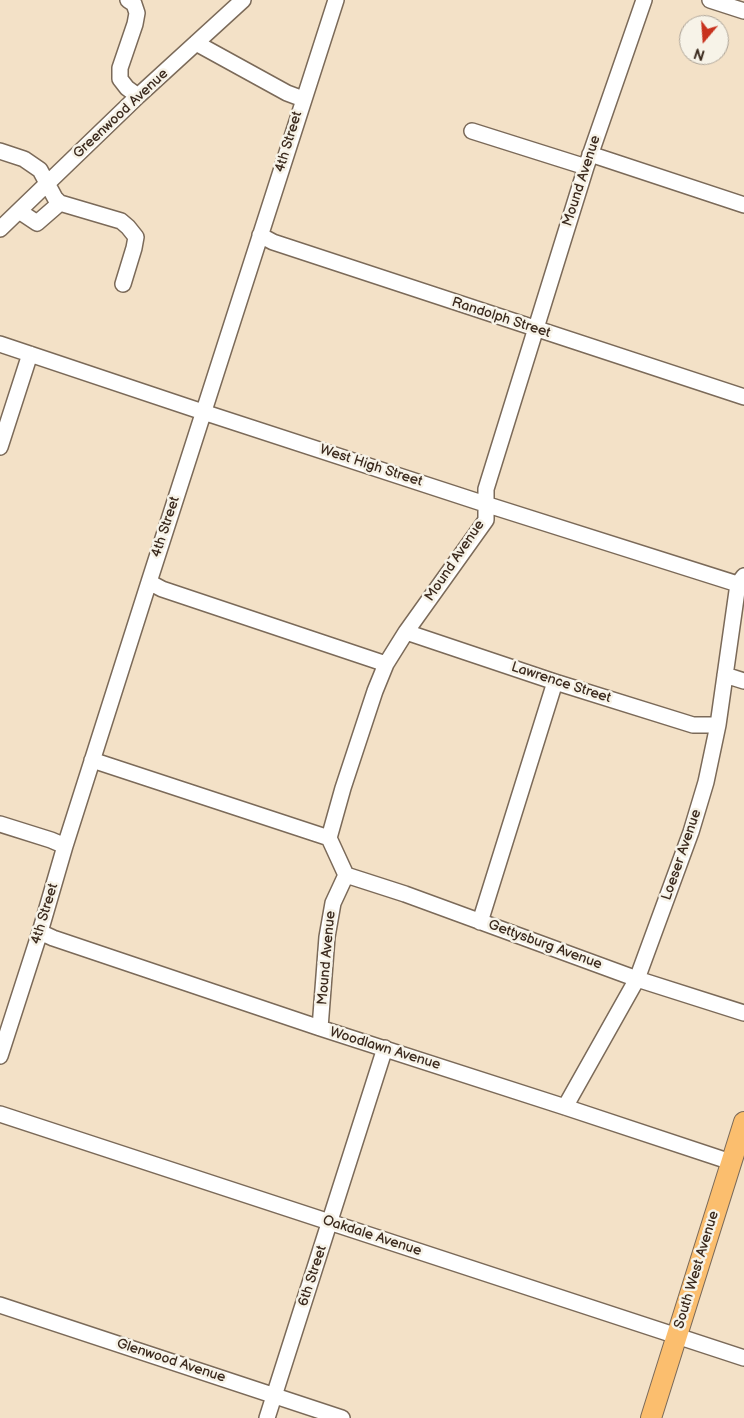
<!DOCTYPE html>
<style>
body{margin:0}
#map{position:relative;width:744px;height:1418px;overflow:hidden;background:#f3e1c7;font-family:"Balsamiq Sans",sans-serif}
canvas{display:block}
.north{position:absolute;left:679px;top:15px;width:50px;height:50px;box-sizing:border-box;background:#f7f3e8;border:1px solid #aca397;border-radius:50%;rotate:198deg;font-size:14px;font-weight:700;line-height:20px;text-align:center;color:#3b2a1e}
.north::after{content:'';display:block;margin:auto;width:18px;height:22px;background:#c8321e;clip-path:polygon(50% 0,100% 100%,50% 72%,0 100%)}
</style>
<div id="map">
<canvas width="744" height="1418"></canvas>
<div class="north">N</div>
</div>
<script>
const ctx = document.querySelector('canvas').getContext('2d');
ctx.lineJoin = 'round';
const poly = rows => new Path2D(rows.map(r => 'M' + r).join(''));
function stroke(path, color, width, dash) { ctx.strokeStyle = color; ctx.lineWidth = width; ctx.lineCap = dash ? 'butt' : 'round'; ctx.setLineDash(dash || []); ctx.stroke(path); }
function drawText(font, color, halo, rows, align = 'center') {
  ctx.font = font + ' "Balsamiq Sans",sans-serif'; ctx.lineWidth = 5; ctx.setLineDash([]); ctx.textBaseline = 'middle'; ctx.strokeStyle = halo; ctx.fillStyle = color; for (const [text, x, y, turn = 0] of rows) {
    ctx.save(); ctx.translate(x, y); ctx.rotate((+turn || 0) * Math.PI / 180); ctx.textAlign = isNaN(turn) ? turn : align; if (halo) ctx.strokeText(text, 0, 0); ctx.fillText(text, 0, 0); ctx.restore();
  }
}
const minor = poly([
 [128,0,134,4,137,13,135,24,120,68,120,79,127,88,138,96],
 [710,0,744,11],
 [196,43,287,93,303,99],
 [472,131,586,167],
 [0,151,24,159,40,170,55,198,60,203,37,223,19,211],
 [590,154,744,205],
 [60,203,121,221,128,227,136,237,134,248,123,284],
 [0,229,138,96,243,0],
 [260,235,273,242,744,397],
 [0,344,203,412,485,504,744,586],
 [0,447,30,354],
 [149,582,162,589,386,664],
 [406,632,555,682,693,725,718,725],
 [725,675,744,681],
 [92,760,329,838],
 [0,824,51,840,65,846],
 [346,875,405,894,637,979,744,1013],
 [480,922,555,682],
 [40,932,53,938,320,1028,565,1107,731,1162],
 [320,1028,327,937,333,903,346,875,329,838,343,788,375,691,386,664,406,632,486,520,486,489,586,167,644,0],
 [0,1056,40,932,65,846,149,582,336,0],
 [565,1107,637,979,691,832,706,782,718,725,738,584,744,576],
 [0,1114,744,1358],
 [0,1305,342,1418],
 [267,1418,385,1048]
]);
const major = poly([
 [651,1418,744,1122]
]);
stroke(minor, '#7b6a59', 18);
stroke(major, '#7b6a59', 22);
stroke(minor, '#fff', 15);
stroke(major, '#fbbe6e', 20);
drawText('14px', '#3b2a1e', '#f7f3e8', [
 ["Greenwood Avenue",121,114,-43],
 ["4th Street",289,142,-73],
 ["Mound Avenue",582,181,-72],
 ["Randolph Street",501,318,18],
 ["West High Street",371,466,18],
 ["4th Street",166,527,-72],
 ["Mound Avenue",455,561,-56],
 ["Lawrence Street",561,683,18],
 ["Loeser Avenue",682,855,-71],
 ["4th Street",45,914,-73],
 ["Gettysburg Avenue",545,945,20],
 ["Mound Avenue",327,958,-85],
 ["Woodlawn Avenue",385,1049,17],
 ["Oakdale Avenue",372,1236,18],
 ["South West Avenue",697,1270,-73],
 ["6th Street",313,1276,-72],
 ["Glenwood Avenue",171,1361,18]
]);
</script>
